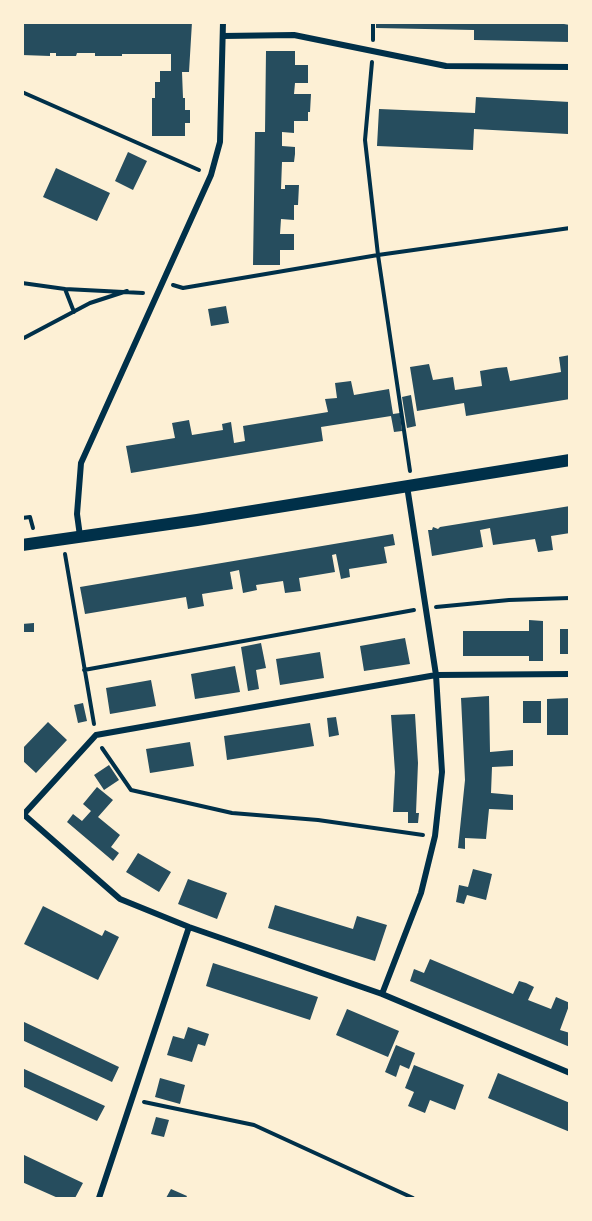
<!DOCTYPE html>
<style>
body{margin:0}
#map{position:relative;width:592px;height:1221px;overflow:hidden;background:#fdf0d5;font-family:"Sofia Sans Condensed",sans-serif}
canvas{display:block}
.frame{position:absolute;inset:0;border:24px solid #fdf0d5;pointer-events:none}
</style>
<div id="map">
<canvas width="592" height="1221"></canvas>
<div class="frame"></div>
</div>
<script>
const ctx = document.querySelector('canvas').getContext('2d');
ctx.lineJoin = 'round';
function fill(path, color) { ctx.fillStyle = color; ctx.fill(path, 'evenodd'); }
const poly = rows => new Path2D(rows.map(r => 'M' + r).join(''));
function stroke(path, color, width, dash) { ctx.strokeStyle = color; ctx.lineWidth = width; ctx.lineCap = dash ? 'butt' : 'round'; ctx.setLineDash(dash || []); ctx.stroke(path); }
fill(poly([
 [22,22,192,22,189,72,182,72,183,98,185,98,185,110,190,110,190,123,185,123,185,136,152,136,152,98,155,98,155,82,160,82,160,71,171,71,171,54,122,54,122,56,95,56,95,53,77,53,76,56,56,56,56,53,50,53,50,56,22,55],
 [376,22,564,22,564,24,570,25,570,42,474,40,474,30,376,28],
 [266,51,295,51,295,65,308,65,308,83,295,83,294,94,311,94,310,112,308,112,308,121,294,121,294,133,282,132,282,146,295,147,295,154,294,162,282,162,281,189,285,189,285,185,299,185,298,205,294,205,294,220,281,219,280,234,294,234,294,250,280,250,280,265,253,265,255,132,265,132],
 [476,97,570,102,568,134,474,129,473,150,377,146,379,109,475,113],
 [128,152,147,161,133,190,115,181],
 [56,168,110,193,97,221,43,197],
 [226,306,229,323,211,326,208,309],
 [570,355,570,399,466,416,464,403,417,411,410,367,429,364,433,380,453,377,455,390,482,386,480,371,497,368,507,367,510,381,561,372,559,357],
 [351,381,354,395,389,389,393,414,400,413,402,431,394,432,391,416,321,427,323,441,131,473,126,446,175,438,172,423,189,420,192,435,223,430,222,424,231,422,234,443,245,441,243,426,328,412,325,399,337,398,335,383],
 [411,395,416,426,407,428,402,397],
 [570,506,570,533,551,536,553,550,538,552,535,539,493,545,490,528,480,530,483,547,432,556,428,530,432,530,433,527,438,529,440,527],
 [393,534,395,545,384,547,387,563,349,569,350,577,341,579,336,554,332,555,335,572,299,578,301,591,285,593,283,581,256,585,257,590,243,593,239,570,230,572,233,589,202,594,204,606,188,609,186,597,85,614,80,587],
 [529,620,543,621,543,661,529,661,529,656,463,656,463,631,529,631],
 [34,623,34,632,22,632,22,624],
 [560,629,570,629,570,654,560,654],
 [405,638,410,664,364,671,360,646],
 [261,643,266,668,256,670,259,689,248,691,241,647],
 [320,652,324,678,280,685,276,659],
 [235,666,240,692,195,699,191,674],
 [151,680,156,706,110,714,106,688],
 [489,696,490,752,513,750,513,766,492,767,491,793,513,795,513,810,489,809,486,839,465,838,465,849,458,848,465,780,461,698],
 [570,698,569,735,547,735,547,699],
 [523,701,541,701,541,723,523,723],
 [83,703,87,721,78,723,74,705],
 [415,714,418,763,416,813,419,813,418,823,408,823,408,812,393,812,395,772,391,715],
 [336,717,339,735,329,737,327,718],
 [48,722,67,740,36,773,22,760,22,749],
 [310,723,314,746,227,760,224,736],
 [190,742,194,766,150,773,146,749],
 [109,765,119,780,104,790,94,775],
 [97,787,113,800,98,817,120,835,111,847,119,853,113,861,67,822,73,814,82,821,91,811,83,804],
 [138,853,171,872,159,892,126,872],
 [473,869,492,874,486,900,467,895,464,904,456,902,459,885,468,887],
 [188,879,227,893,217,919,178,904],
 [275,905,353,929,357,916,387,925,375,961,268,928],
 [43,906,102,936,105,930,119,937,98,980,24,944],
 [430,959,513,994,519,981,526,983,534,987,528,1000,551,1009,556,997,570,1003,560,1030,570,1033,570,1047,410,981,414,969,424,973],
 [213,963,318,997,310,1020,206,986],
 [347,1009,399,1031,388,1057,336,1035],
 [22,1021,119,1067,112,1082,22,1040],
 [188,1027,209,1034,205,1046,198,1044,192,1062,167,1055,173,1036,184,1039],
 [396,1045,415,1053,409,1069,400,1065,396,1077,385,1072],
 [414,1065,464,1085,455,1110,430,1100,425,1113,408,1106,414,1092,405,1088],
 [22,1068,105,1106,97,1121,22,1086],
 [498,1073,570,1103,570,1132,488,1098],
 [160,1078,185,1085,180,1104,155,1097],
 [156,1117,169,1120,164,1137,151,1134],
 [22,1154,83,1183,75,1198,58,1198,22,1182],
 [171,1189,187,1196,186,1198,166,1198]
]), '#264d5e');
stroke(poly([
 [373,40,373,22],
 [372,62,365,140,378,255,410,471],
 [22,92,199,170],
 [22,283,65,289,74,312],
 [173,285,183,288,378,255,570,228],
 [65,289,143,293],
 [22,339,90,303,127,291],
 [22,518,30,517,33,528],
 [65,554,94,724],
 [436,607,509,600,570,598],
 [84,670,414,610],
 [102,748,131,790,232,813,318,820,423,835],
 [144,1102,254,1125,413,1198]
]), '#003049', 4);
stroke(poly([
 [223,36,294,35,446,66,570,67],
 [80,536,77,514,81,463,211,175,220,142,223,22],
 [22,813,120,899,189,927,382,994,570,1073],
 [24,814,96,735,436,675,570,674],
 [382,994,421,893,435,836,442,772,436,675,407,486],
 [99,1198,189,927]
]), '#003049', 6);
stroke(poly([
 [22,545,197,520,570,460]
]), '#003049', 12);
</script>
